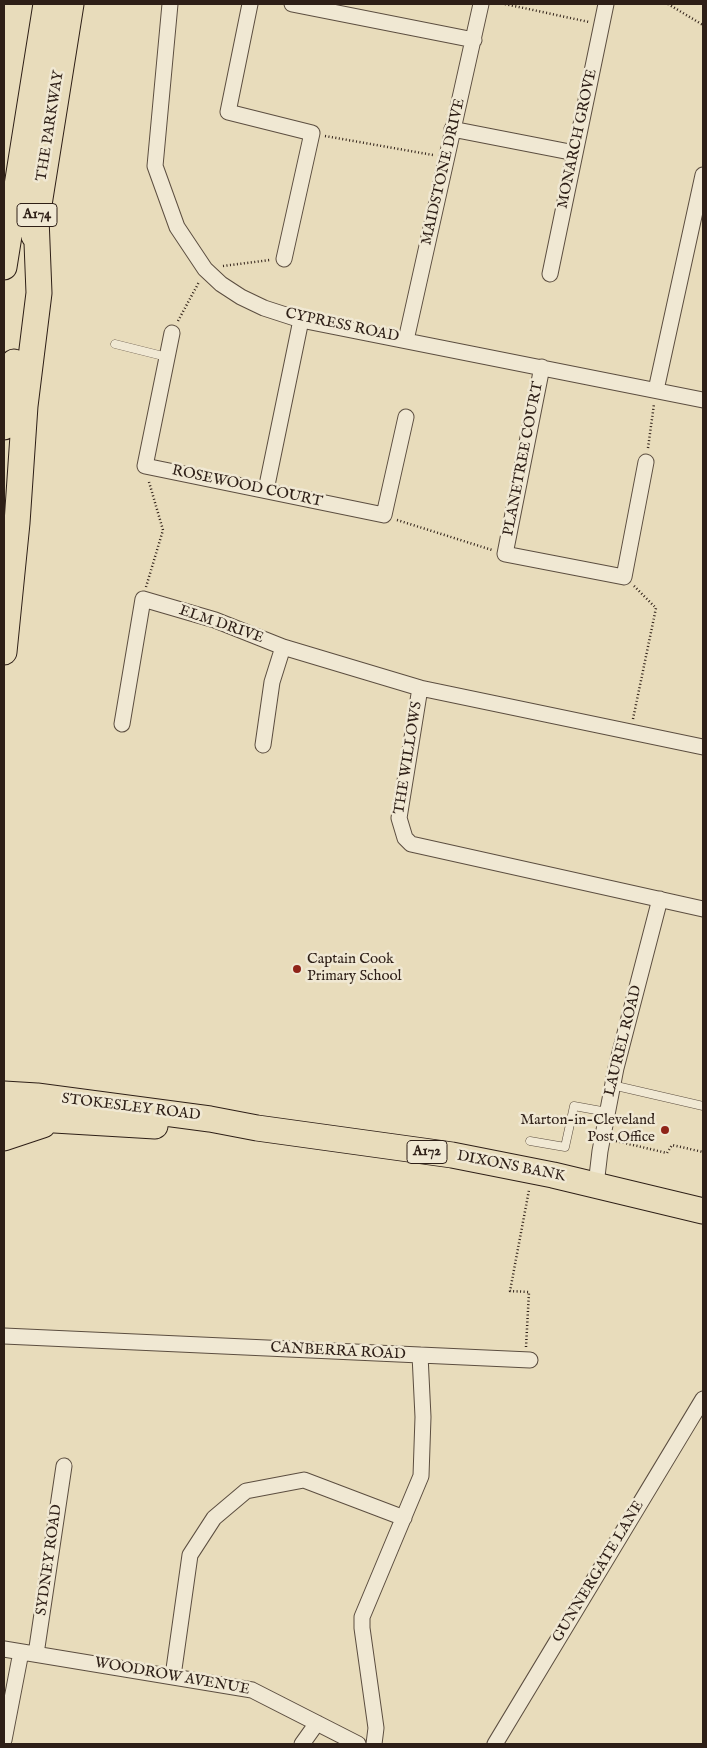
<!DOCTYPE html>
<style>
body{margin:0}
#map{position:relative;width:707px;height:1748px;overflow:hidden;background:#e8dcbb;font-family:"IM FELL English",serif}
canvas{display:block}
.frame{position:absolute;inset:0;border:5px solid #2e1f17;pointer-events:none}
</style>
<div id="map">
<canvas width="707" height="1748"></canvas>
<div class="frame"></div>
</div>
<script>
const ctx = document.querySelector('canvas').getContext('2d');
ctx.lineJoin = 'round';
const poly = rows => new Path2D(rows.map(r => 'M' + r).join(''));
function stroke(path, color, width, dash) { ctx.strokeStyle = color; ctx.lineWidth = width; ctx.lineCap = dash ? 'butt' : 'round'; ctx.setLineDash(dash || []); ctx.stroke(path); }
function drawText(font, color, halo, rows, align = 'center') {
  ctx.font = font + ' "IM FELL English",serif'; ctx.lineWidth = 5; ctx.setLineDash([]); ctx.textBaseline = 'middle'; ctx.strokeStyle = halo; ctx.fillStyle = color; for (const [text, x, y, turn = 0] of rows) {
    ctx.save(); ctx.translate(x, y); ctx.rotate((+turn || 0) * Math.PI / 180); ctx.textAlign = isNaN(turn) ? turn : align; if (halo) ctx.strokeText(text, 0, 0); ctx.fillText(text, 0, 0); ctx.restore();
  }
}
const service = poly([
 [115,344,167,357],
 [612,1085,703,1106],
 [530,1141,565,1147,574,1106,607,1112]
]);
const minor = poly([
 [170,4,155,166,177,227,205,269,221,284,241,297,264,308,301,320,703,400],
 [250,4,228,112,312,133,284,259],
 [292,4,474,40],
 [452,129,575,153],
 [550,274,606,4],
 [172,333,145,466,384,515,406,417],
 [406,340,481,4],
 [542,367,505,554,624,577,646,462],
 [656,390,703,175],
 [266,490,301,320],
 [122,724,143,599,215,620,283,647,420,688],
 [263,745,272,682,283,647],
 [703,747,420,688,399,818,405,838,411,844,703,909],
 [596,1185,600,1151,616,1068,660,899],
 [4,1336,420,1355,423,1417,421,1476,362,1617,362,1628,376,1728,374,1744],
 [420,1355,530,1360],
 [4,1649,252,1690,358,1744],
 [36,1654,64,1466],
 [173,1676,190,1555,214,1518,246,1491,304,1480,404,1518],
 [4,1740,21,1652],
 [302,1744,317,1723],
 [495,1744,703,1399]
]);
const trunk = poly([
 [34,236,71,4],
 [4,267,46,4],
 [4,427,14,362],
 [4,652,17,523,25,406,39,293,36,218],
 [4,1094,37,1096,210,1119,257,1128,452,1155,553,1175,703,1211],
 [4,1117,155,1126],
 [4,1138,43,1125]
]);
stroke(service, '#5c4e40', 9);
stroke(minor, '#5c4e40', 17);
stroke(trunk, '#2e1f17', 27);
stroke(poly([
 [505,4,589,22],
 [668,4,703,25],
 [325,136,433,155],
 [223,266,270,260],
 [178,321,199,282],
 [648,448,654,404],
 [397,520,492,550],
 [146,587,163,530,149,482],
 [633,719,656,608,634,586],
 [616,1141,667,1153,672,1145,703,1152],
 [526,1347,529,1292,510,1291,529,1190]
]), '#2e1f17', 2.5, [1, 2.5]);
stroke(service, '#f0e8d3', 8);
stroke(minor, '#f0e8d3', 15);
stroke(trunk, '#e8dcbb', 25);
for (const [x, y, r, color] of [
 [297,969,5,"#8f2418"],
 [665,1130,5,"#8f2418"]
]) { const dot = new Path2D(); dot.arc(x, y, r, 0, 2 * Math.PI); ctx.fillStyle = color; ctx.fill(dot); stroke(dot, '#f0e8d3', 2); }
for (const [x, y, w] of [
 [37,215,40],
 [427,1152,40]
]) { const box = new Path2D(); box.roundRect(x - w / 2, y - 11.5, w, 23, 4); ctx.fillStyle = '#f0e8d3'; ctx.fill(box); stroke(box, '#2e1f17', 1); }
drawText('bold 14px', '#2e1f17', null, [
 ["A174",37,215],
 ["A172",427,1152]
]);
drawText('15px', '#2e1f17', '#f0e8d3', [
 ["THE PARKWAY",51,126,-81],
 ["MONARCH GROVE",578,139,-78],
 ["MAIDSTONE DRIVE",444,172,-77],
 ["CYPRESS ROAD",342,326,12],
 ["PLANETREE COURT",524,459,-79],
 ["ROSEWOOD COURT",247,487,12],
 ["ELM DRIVE",221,625,19],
 ["THE WILLOWS",409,758,-81],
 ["LAUREL ROAD",624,1041,-76],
 ["STOKESLEY ROAD",131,1108,7],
 ["DIXONS BANK",511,1167,11],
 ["CANBERRA ROAD",338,1352,3],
 ["SYDNEY ROAD",50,1560,-82],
 ["GUNNERGATE LANE",599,1572,-59],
 ["WOODROW AVENUE",172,1677,10]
]);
drawText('15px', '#2e1f17', '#f0e8d3', [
 ["Captain Cook",307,960],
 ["Primary School",307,977],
 ["Marton-in-Cleveland",655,1121,"right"],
 ["Post Office",655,1138,"right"]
], 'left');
</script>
